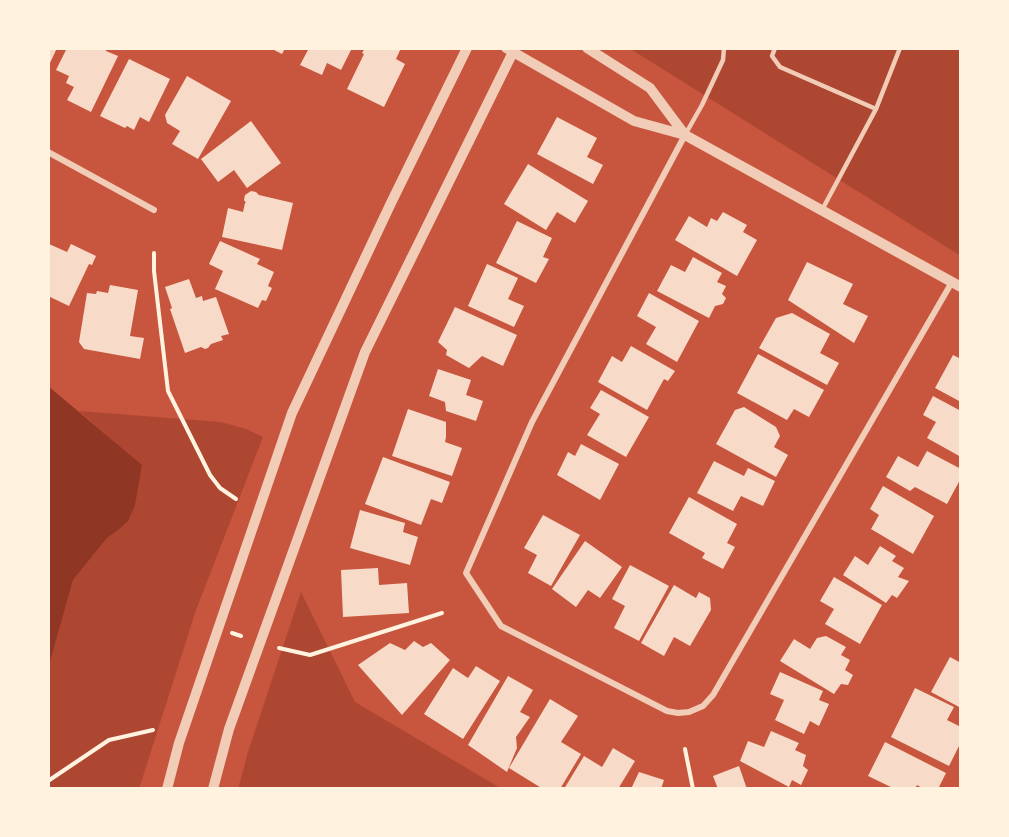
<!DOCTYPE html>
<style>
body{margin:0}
#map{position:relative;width:1009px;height:837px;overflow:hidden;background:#c8553d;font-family:"Noto Sans",sans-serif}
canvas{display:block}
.frame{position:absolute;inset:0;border:50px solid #fff3e0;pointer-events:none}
</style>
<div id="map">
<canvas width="1009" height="837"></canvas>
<div class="frame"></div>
</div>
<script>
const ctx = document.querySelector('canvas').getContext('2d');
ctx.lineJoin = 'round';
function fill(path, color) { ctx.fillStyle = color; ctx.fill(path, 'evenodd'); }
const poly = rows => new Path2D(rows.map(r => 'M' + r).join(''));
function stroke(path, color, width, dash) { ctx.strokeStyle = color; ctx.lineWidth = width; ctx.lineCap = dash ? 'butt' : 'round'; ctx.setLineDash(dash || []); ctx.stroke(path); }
fill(poly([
 [629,48,961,48,961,256],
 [79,411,221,422,246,429,263,437,196,610,139,789,48,789,48,669,73,580,107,538,117,531,142,466],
 [301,592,355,702,502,789,238,789,248,752]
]), '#ae4732');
fill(poly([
 [48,386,142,465,135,505,128,521,117,531,107,538,73,580,48,669]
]), '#8f3625');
fill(poly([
 [48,48,57,48,50,63,48,63],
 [67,48,105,48,106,51,118,56,91,112,67,100,74,87,66,83,69,76,56,70],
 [270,48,285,48,282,54],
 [309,48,352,48,341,70,327,63,322,75,300,65],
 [365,48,401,48,396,59,405,64,384,107,347,89,364,54,362,53],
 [129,59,170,79,149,122,140,117,134,130,127,126,125,128,100,116],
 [187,76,231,101,198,159,172,144,180,131,167,123,165,115],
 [557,117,597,138,587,157,603,165,593,184,537,154],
 [251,121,281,163,247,188,234,170,218,182,201,159],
 [528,164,588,201,575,223,557,212,546,230,504,204],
 [251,191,256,192,259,195,293,203,282,250,222,237,228,208,243,212,245,203,246,203,244,200,245,195],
 [723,212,747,225,743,232,757,240,737,276,675,240,689,216,707,227,711,218,717,221],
 [517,221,552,238,543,257,549,259,536,283,496,263],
 [220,241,260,259,257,264,274,272,268,286,272,288,266,301,262,300,258,308,215,289,223,271,209,264],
 [49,244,67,252,71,244,96,256,92,265,89,264,69,306,48,296],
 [693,257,722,273,717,282,726,286,722,294,726,298,723,304,715,306,709,318,657,291,671,265,685,272],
 [807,262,853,284,843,304,868,316,854,343,788,300],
 [487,264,518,278,508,299,524,306,514,327,468,306],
 [189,279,196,298,202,296,203,301,216,297,229,334,221,336,223,340,211,344,208,348,205,349,201,347,185,353,170,309,172,308,165,287],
 [110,285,138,290,130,336,144,338,140,359,84,349,79,342,87,293,96,294,97,291,108,293],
 [649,293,699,321,677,362,646,344,656,327,637,316],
 [455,307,517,335,503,366,482,356,469,368,446,355,447,350,438,342],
 [792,313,830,334,820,353,839,363,827,385,759,348,776,318],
 [631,346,675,371,668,381,664,379,647,410,598,382,612,356,622,362],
 [758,354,824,390,809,417,794,409,787,420,737,393],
 [953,355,961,359,961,402,935,388],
 [438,369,471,380,466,395,483,401,476,421,446,411,445,402,429,396],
 [601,390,649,417,626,457,587,435,600,414,590,408],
 [933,396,961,411,961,457,927,438,936,422,923,415],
 [744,407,776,427,780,436,774,447,788,455,776,477,716,444,735,410],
 [408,409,446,422,446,437,445,442,462,448,452,476,392,456],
 [581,444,619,464,600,500,557,475,568,452,575,456],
 [927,451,961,469,961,478,947,504,915,487,910,491,886,477,898,456,918,467],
 [383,457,450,482,442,503,431,499,421,525,365,504],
 [714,461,744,476,748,468,775,481,763,506,741,496,733,511,697,493],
 [883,486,934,516,913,554,871,529,879,515,870,509],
 [689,497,737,524,727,543,735,547,723,569,702,558,705,553,669,533],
 [360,510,405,523,403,532,418,537,410,565,350,548],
 [543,515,580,535,551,586,528,573,537,555,524,548],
 [585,541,622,567,600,598,588,590,576,607,552,589],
 [880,546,896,556,892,561,904,568,898,577,909,581,897,598,892,595,886,603,843,575,855,556,868,565],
 [630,565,669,586,639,641,614,628,625,606,612,599],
 [378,568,379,585,407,583,409,613,343,617,341,570],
 [834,577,882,605,860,644,825,624,834,609,820,601],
 [674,585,696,598,699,592,710,598,711,610,690,646,674,637,664,656,641,643],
 [826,636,846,647,841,655,850,660,845,670,853,675,848,685,841,684,834,694,780,661,794,639,810,649,817,638],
 [414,641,423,647,431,643,450,660,402,715,358,665,390,643,405,650],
 [950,657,961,663,961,708,931,692],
 [476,666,500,681,463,739,424,714,453,668,468,678],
 [780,672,823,691,819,700,829,704,819,726,810,721,804,734,775,720,784,700,770,694],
 [508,676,533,690,520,712,530,717,516,737,517,748,507,772,468,745],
 [915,688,954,707,947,720,961,727,961,742,949,766,891,737],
 [550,699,578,716,561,742,581,754,560,789,543,789,509,768],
 [771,731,799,743,795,750,806,755,803,766,808,770,801,785,792,780,789,787,740,761,748,741,764,747],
 [885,742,946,773,938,789,924,789,917,785,915,789,895,789,868,776],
 [613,748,635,761,618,789,564,789,584,756,602,767],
 [739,766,747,789,718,789,713,776],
 [639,772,664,780,661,789,631,789]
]), '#f7dbc8');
stroke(poly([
 [154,253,154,271,168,391,210,475,220,488,236,499],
 [232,633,241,636],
 [279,648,310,655,442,613],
 [685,749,693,789],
 [48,781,109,740,153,730]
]), '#fff3e0', 4);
stroke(poly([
 [775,48,772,56,780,67,876,109],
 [685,135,702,105,723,60,724,48],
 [822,210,876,109,900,48]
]), '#f1ccb7', 4.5);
stroke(poly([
 [685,135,532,422,466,573,501,626,667,711,678,713,689,712,703,706,713,695,952,282],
 [48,152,154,210]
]), '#f1ccb7', 6);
stroke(poly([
 [506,48,634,121,685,135,961,287],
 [587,48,650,88,685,135],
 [167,789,179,743,292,413,391,203,467,48],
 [213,789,229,729,365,352,515,48]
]), '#f1ccb7', 10);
</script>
